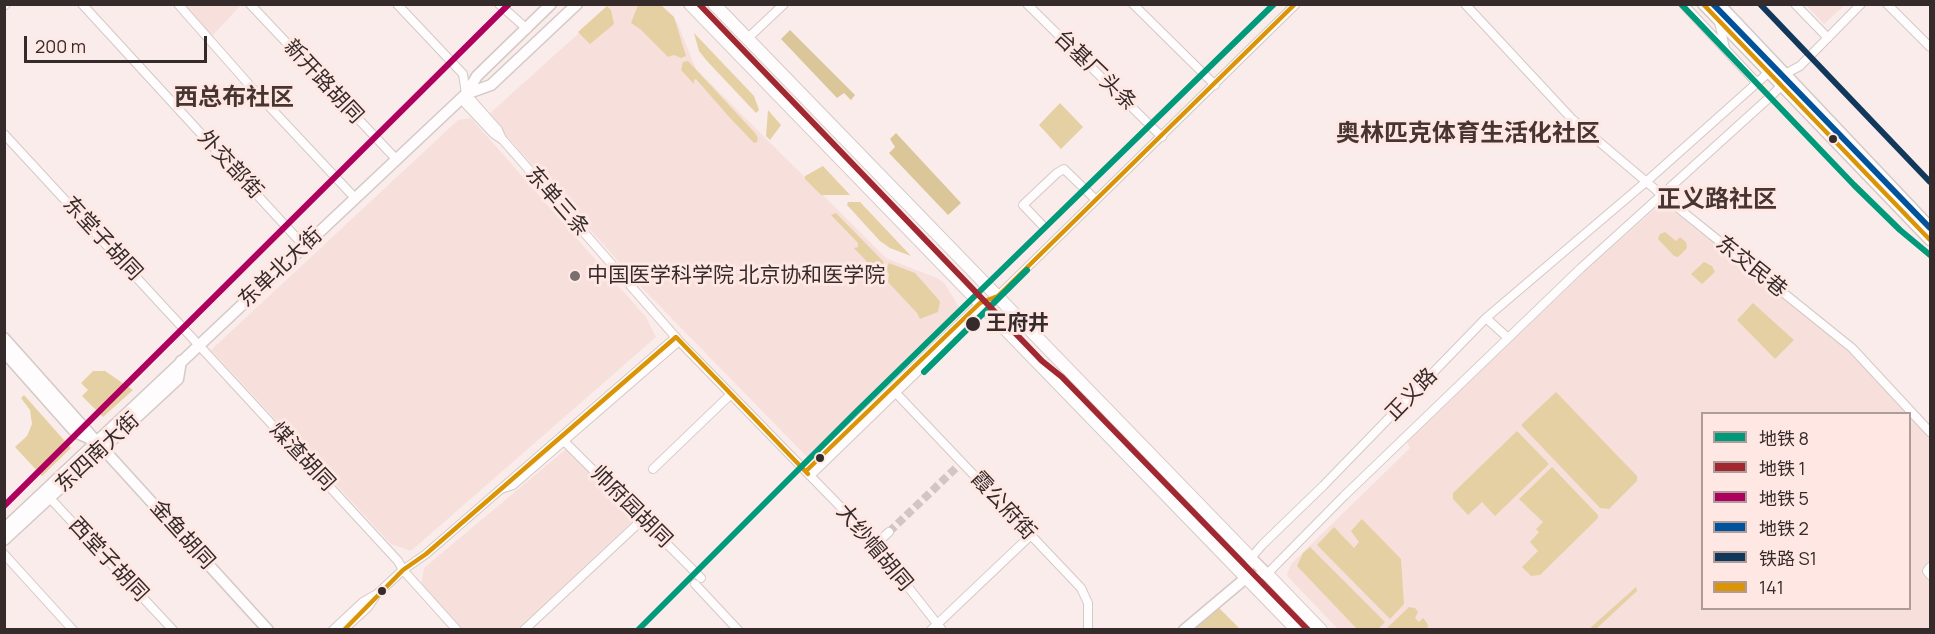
<!DOCTYPE html>
<meta charset="utf-8">
<style>
body{margin:0}
#map{position:relative;width:1935px;height:634px;overflow:hidden;background:#f9ecea;font-family:Manrope,"Noto Sans SC",sans-serif}
canvas{display:block}
.frame{position:absolute;inset:0;border:6px solid #342b2a;pointer-events:none}
.legend{position:absolute;left:1701px;top:412px;width:210px;height:198px;box-sizing:border-box;background:#ffe8e4;border:2px solid #ae9c9a;margin:0;padding:8px 10px;list-style:none;font-size:18px;color:#342b2a}
.legend li{display:flex;align-items:center;gap:12px;height:30px}
.legend b{width:30px;border:2px solid #ae9c9a}
.scale{position:absolute;left:24px;top:36px;width:183px;height:27px;box-sizing:border-box;border:3px solid #342b2a;border-top:0;padding-left:8px;font-size:18px;line-height:21px;white-space:nowrap;color:#342b2a;-webkit-text-stroke:4px #ffe8e4;paint-order:stroke}
</style>
<div id="map">
<canvas width="1935" height="634"></canvas>
<div class="frame"></div>
<ul class="legend">
<li><b style="height:8px;background:#00997a"></b>地铁 8</li>
<li><b style="height:8px;background:#a12830"></b>地铁 1</li>
<li><b style="height:8px;background:#ae005f"></b>地铁 5</li>
<li><b style="height:8px;background:#00529b"></b>地铁 2</li>
<li><b style="height:8px;background:#11385b"></b>铁路 S1</li>
<li><b style="height:8px;background:#da9406"></b>141</li>
</ul>
<div class="scale">200 m</div>
</div>
<script>
const ctx = document.querySelector('canvas').getContext('2d');
ctx.lineJoin = 'round';
function fill(path, color) { ctx.fillStyle = color; ctx.fill(path, 'evenodd'); }
const poly = rows => new Path2D(rows.map(r => 'M' + r).join(''));
function stroke(path, color, width, dash) { ctx.strokeStyle = color; ctx.lineWidth = width; ctx.lineCap = dash ? 'butt' : 'round'; ctx.setLineDash(dash || []); ctx.stroke(path); }
function drawText(font, color, halo, rows, align = 'center') {
  ctx.font = font + ' Manrope,"Noto Sans SC",sans-serif'; ctx.lineWidth = 6; ctx.setLineDash([]); ctx.textBaseline = 'middle'; ctx.strokeStyle = halo; ctx.fillStyle = color; for (const [text, x, y, turn = 0] of rows) {
    ctx.save(); ctx.translate(x, y); ctx.rotate((+turn || 0) * Math.PI / 180); ctx.textAlign = isNaN(turn) ? turn : align; if (halo) ctx.strokeText(text, 0, 0); ctx.fillText(text, 0, 0); ctx.restore();
  }
}
fill(poly([
 [242,4,212,36,183,5],
 [610,5,661,5,677,22,696,69,886,258,939,279,945,284,959,307,954,319,807,457,642,288,488,115],
 [1806,5,1845,5,1824,24],
 [471,118,646,317,656,337,411,551,391,544,211,350,458,120],
 [1657,207,1668,207,1849,350,1908,413,1702,414,1702,608,1910,608,1910,416,1930,438,1930,565,1923,572,1930,579,1930,629,1338,629,1288,577,1287,573,1292,563,1410,448,1407,442,1585,271],
 [566,449,636,518,518,629,463,629,421,586,424,568]
]), '#f7e0dc');
fill(poly([
 [638,5,661,5,674,17,686,56,681,58,674,55,668,57,640,29,631,23],
 [607,6,611,10,614,24,590,44,578,32],
 [694,33,754,96,759,110,756,113,707,61,699,51],
 [688,61,755,133,758,138,757,142,754,143,730,118,696,79,694,80,694,84,681,70,683,62],
 [1060,103,1083,127,1061,149,1039,125],
 [768,110,781,125,770,140,766,136],
 [823,166,850,195,821,195,805,179,805,176],
 [848,202,860,202,911,256,890,248,880,241,847,205],
 [836,213,881,259,884,262,882,266,873,268,854,248,858,247,858,243,831,215],
 [1665,232,1676,241,1680,237,1686,242,1687,248,1678,257,1674,256,1658,239,1660,234],
 [1704,262,1712,266,1715,272,1702,284,1691,274],
 [889,263,915,273,938,299,940,302,938,312,920,319,917,313,888,282,889,274,886,269],
 [1753,303,1794,340,1775,359,1737,320],
 [93,371,105,371,133,390,103,417,82,396,88,390,81,383],
 [1556,392,1637,476,1637,481,1609,509,1600,508,1522,426,1522,424],
 [24,395,71,448,42,476,15,447,27,436,32,424,30,410,21,398],
 [1517,431,1549,464,1495,516,1482,502,1468,515,1453,499,1453,493],
 [1552,467,1598,515,1598,518,1540,575,1531,576,1522,567,1538,551,1530,542,1539,532,1536,529,1543,522,1519,499],
 [1362,519,1401,559,1404,604,1390,619,1317,545,1334,527,1354,548,1359,542,1351,531],
 [1310,547,1385,622,1378,629,1370,628,1357,629,1297,566,1303,553],
 [1636,587,1637,591,1596,629,1589,629],
 [1218,607,1240,629,1191,630],
 [1409,607,1415,608,1418,612,1415,618,1419,622,1423,618,1427,623,1428,627,1426,629,1386,629]
]), '#e5d0a3');
fill(poly([
 [790,30,855,95,851,100,844,93,837,98,781,39],
 [896,133,961,203,948,215,889,153,895,147,890,139]
]), '#dbc699');
stroke(poly([
 [889,532,957,467]
]), '#d2c5c4', 8, [8, 4]);
const minor = poly([
 [82,4,304,246],
 [178,4,252,88,355,198],
 [250,4,396,159],
 [397,4,463,74,466,94,498,130,502,139],
 [499,4,527,29],
 [1027,4,1162,137],
 [1133,4,1215,85],
 [1465,4,1571,118,1662,195,1852,348,1930,432],
 [1683,4,1757,83],
 [1795,4,1828,38],
 [1887,4,1930,47],
 [4,6,6,4],
 [1719,22,1725,48],
 [748,38,784,4],
 [1783,81,1781,86,1771,96,1581,268,1344,496,1267,574,1247,577,1251,558,1262,545,1323,486,1486,318,1647,181,1768,73,1785,74,1800,66,1861,4],
 [461,99,494,134,503,140,679,341,864,531,942,630],
 [4,134,398,561,403,570,457,630],
 [1043,226,1023,205,1057,173,1064,169,1096,200],
 [1486,318,1508,338],
 [895,392,1081,588,1088,603,1088,630],
 [562,439,701,578],
 [653,469,730,395],
 [806,471,982,302],
 [810,476,984,307,998,296,1296,4],
 [501,489,513,485,679,341],
 [47,495,173,630],
 [874,546,889,532],
 [4,554,73,630],
 [1930,567,1927,571,1930,575],
 [695,584,738,630],
 [333,630,363,602,375,595],
 [343,630,368,607,376,595,403,570,426,554,676,337],
 [524,630,643,519],
 [931,630,1031,535]
]);
const major = poly([
 [1703,4,1930,240],
 [1719,4,1930,227],
 [466,94,491,85,577,4],
 [4,338,96,441,268,630],
 [4,352,75,432,95,441],
 [4,529,466,94,477,76,551,4],
 [4,540,178,379,181,361],
 [1251,558,1267,574],
 [1184,630,1247,577]
]);
const highway = poly([
 [690,4,1297,630],
 [714,4,1251,558],
 [1267,574,1321,630]
]);
stroke(minor, '#d3c9c7', 10);
stroke(major, '#d3c9c7', 13);
stroke(highway, '#d3c9c7', 14);
stroke(minor, '#fefcfc', 8);
stroke(major, '#fefcfc', 10);
stroke(highway, '#fefcfc', 12);
stroke(poly([
 [1703,4,1930,240],
 [806,471,980,303,998,296,1295,4],
 [344,630,403,570,426,554,676,337,808,474]
]), '#da9406', 4.5);
stroke(poly([
 [1760,4,1930,182]
]), '#11385b', 6);
stroke(poly([
 [1681,4,1854,185,1900,230,1930,255],
 [924,372,1027,270],
 [638,630,856,412,1274,4]
]), '#00997a', 6);
stroke(poly([
 [699,4,1042,361,1062,377,1308,630]
]), '#a12830', 6);
stroke(poly([
 [4,506,509,4]
]), '#ae005f', 6);
stroke(poly([
 [1713,4,1930,228]
]), '#00529b', 6);
for (const [x, y, r, color] of [
 [1833,139,5,"#342b2a"],
 [575,276,6,"#796f6d"],
 [973,324,8,"#342b2a"],
 [820,458,5,"#342b2a"],
 [382,591,5,"#342b2a"]
]) { const dot = new Path2D(); dot.arc(x, y, r, 0, 2 * Math.PI); ctx.fillStyle = color; ctx.fill(dot); stroke(dot, '#ffe8e4', 2); }
drawText('21px', '#342b2a', '#ffe8e4', [
 ["台基厂头条",1095,71,44],
 ["新开路胡同",323,82,47],
 ["外交部街",230,165,47],
 ["东单三条",557,202,49],
 ["东堂子胡同",102,239,47],
 ["东交民巷",1751,267,39],
 ["东单北大街",281,268,-43],
 ["正义路",1412,395,-46],
 ["东四南大街",98,453,-43],
 ["煤渣胡同",302,457,47],
 ["霞公府街",1003,506,47],
 ["帅府园胡同",631,507,45],
 ["金鱼胡同",182,535,48],
 ["大纱帽胡同",874,548,50],
 ["西堂子胡同",108,560,47]
]);
drawText('21px', '#342b2a', '#ffe8e4', [
 ["中国医学科学院 北京协和医学院",587,276]
], 'left');
drawText('bold 21px', '#342b2a', '#ffe8e4', [
 ["王府井",986,324]
], 'left');
drawText('bold 24px', '#473532', '#ffe8e4', [
 ["西总布社区",234,98],
 ["奥林匹克体育生活化社区",1468,134],
 ["正义路社区",1717,200]
]);
</script>
